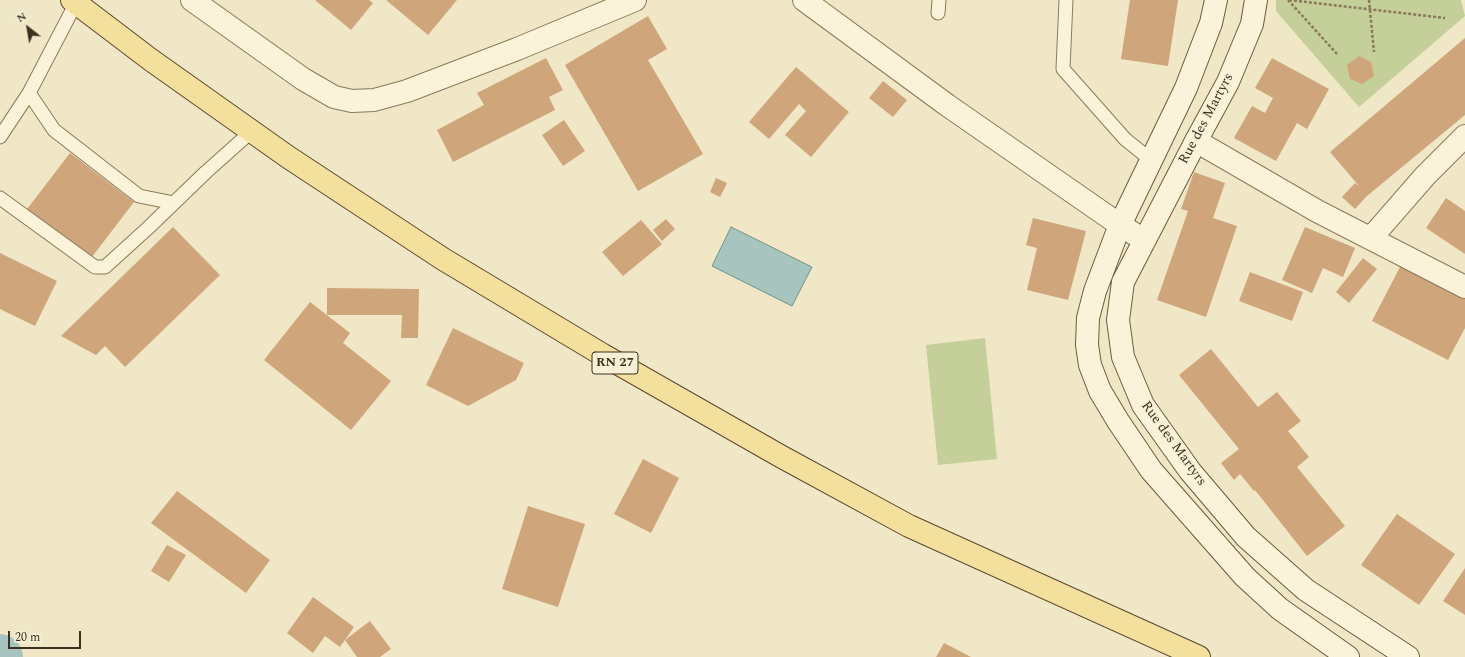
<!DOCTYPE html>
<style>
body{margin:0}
#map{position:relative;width:1465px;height:657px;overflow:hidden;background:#f0e7c6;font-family:Spectral,serif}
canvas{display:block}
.north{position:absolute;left:8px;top:8px;width:40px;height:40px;-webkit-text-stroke:3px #f7f0d6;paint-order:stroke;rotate:329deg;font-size:11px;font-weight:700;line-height:16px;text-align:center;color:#3c301f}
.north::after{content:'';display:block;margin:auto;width:14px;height:18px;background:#3c301f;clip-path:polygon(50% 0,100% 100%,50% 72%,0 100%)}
.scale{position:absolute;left:8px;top:631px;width:73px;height:18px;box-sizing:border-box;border:2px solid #3c301f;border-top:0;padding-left:5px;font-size:12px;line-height:14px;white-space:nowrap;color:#3c301f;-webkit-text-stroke:3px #f7f0d6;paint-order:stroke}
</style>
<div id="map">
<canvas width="1465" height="657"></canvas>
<div class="north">N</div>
<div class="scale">20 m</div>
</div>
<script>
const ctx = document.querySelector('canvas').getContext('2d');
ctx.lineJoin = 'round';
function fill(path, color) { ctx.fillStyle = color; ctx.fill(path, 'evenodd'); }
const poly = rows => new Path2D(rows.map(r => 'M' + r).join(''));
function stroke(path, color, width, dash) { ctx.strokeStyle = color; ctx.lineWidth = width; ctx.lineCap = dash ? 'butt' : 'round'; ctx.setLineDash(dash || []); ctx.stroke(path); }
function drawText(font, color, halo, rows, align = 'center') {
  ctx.font = font + ' Spectral,serif'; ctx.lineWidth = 3; ctx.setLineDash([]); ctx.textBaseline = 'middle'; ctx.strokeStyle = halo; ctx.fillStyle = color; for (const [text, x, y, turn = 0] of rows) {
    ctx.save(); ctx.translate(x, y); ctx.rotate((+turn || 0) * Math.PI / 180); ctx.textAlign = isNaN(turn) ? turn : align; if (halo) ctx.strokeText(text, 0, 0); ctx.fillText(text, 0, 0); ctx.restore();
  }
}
fill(poly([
 [1276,0,1461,0,1465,16,1359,107,1276,11],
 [985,338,997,459,938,465,926,345]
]), '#c4cf99');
const water = poly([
 [731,227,812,267,792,306,712,266,731,227]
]);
fill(water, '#a8c4be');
stroke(water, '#6e938c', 1);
stroke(poly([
 [0,656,1,657]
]), '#a8c4be', 44);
fill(poly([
 [315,0,369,0,373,3,351,30],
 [386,0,457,0,428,35],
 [1130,0,1178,0,1168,66,1121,59],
 [648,16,667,49,648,60,703,154,638,191,565,65],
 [1465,38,1465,115,1367,196,1355,209,1342,197,1355,183,1359,186,1330,152],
 [1359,56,1371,62,1374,76,1362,84,1350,79,1347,65],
 [546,58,563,90,549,97,555,110,453,162,437,130,484,105,477,93],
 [1272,58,1329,89,1307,129,1297,123,1276,161,1234,138,1252,106,1265,113,1273,98,1255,88],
 [796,67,849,112,811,157,785,135,806,111,799,104,769,139,749,122],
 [883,81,907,100,893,117,869,98],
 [564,120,585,151,563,166,542,135],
 [70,153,134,202,85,266,21,217],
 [1194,172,1225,183,1213,218,1237,226,1206,317,1157,300,1188,211,1181,209],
 [716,178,727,183,720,197,710,192],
 [1446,198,1465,211,1465,254,1426,228],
 [1033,218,1086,231,1068,300,1027,290,1037,248,1026,245],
 [666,219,675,229,662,241,653,230],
 [641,220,662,244,623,276,602,252],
 [173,227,220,275,125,367,105,346,96,355,61,336],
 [1305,227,1355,248,1343,277,1323,268,1312,293,1282,280],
 [0,253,57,281,35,326,0,309],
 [1363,258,1377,269,1349,303,1336,292],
 [1401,265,1465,297,1465,328,1448,360,1372,321],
 [1250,272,1303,292,1292,321,1239,301],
 [327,288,419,289,418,338,401,338,402,315,327,315],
 [310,302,350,333,343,343,391,381,351,430,264,360],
 [453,328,524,363,516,380,468,406,426,385],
 [1211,349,1258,407,1277,392,1301,421,1288,431,1309,457,1297,467,1345,526,1307,556,1255,490,1254,491,1240,474,1234,480,1221,463,1239,449,1179,375],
 [643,459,679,478,651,533,614,514],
 [177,491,270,560,246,593,151,523],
 [528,506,585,524,558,607,502,589],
 [1397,514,1455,554,1419,605,1361,565],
 [167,545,186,555,169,582,151,571],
 [1465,568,1465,615,1443,601],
 [313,597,354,627,340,647,325,636,313,653,287,633],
 [370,621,391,649,380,657,357,657,345,640],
 [944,643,971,657,936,657]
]), '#cfa57b');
const service = poly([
 [1066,0,1063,69,1125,139,1151,160],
 [938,13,939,0],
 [29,93,54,130,139,196,174,203],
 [0,137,29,93,76,3],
 [0,198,95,267,105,267,148,228,206,172,252,131]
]);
const minor = poly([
 [192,0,303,79,334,97,352,101,374,100,407,91,517,49,635,0],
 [804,0,947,105,1120,225,1144,240],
 [1196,141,1317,211,1465,287],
 [1371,238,1425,176,1465,136]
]);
const secondary = poly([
 [1216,0,1211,23,1186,88,1120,225,1095,291,1088,318,1087,345,1090,365,1100,391,1118,421,1151,470,1187,511,1245,577,1280,609,1348,657],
 [1256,0,1252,24,1228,82,1196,141,1123,282,1118,320,1123,357,1143,405,1190,471,1246,537,1306,590,1408,657]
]);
const primary = poly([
 [72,0,151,60,288,157,443,259,603,355,782,457,909,526,1199,657]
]);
stroke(service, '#8c795b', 15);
stroke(minor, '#8c795b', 24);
stroke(secondary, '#6e5a3e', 24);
stroke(primary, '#5a472f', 24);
stroke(poly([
 [1288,0,1337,54],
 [1289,0,1445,18],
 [1369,0,1374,52]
]), '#8c795b', 2.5, [3, 2]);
stroke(service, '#faf3da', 13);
stroke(minor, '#faf3da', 22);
stroke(secondary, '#faf3da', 22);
stroke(primary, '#f4e09d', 22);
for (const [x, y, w] of [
 [615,363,46]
]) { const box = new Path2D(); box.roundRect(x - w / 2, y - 11, w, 22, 3); ctx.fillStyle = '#f7f0d6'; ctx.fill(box); stroke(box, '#3c301f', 1); }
drawText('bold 13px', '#3c301f', null, [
 ["RN 27",615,363]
]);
drawText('14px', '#3c301f', '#f7f0d6', [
 ["Rue des Martyrs",1207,119,-62],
 ["Rue des Martyrs",1173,444,54]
]);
</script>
